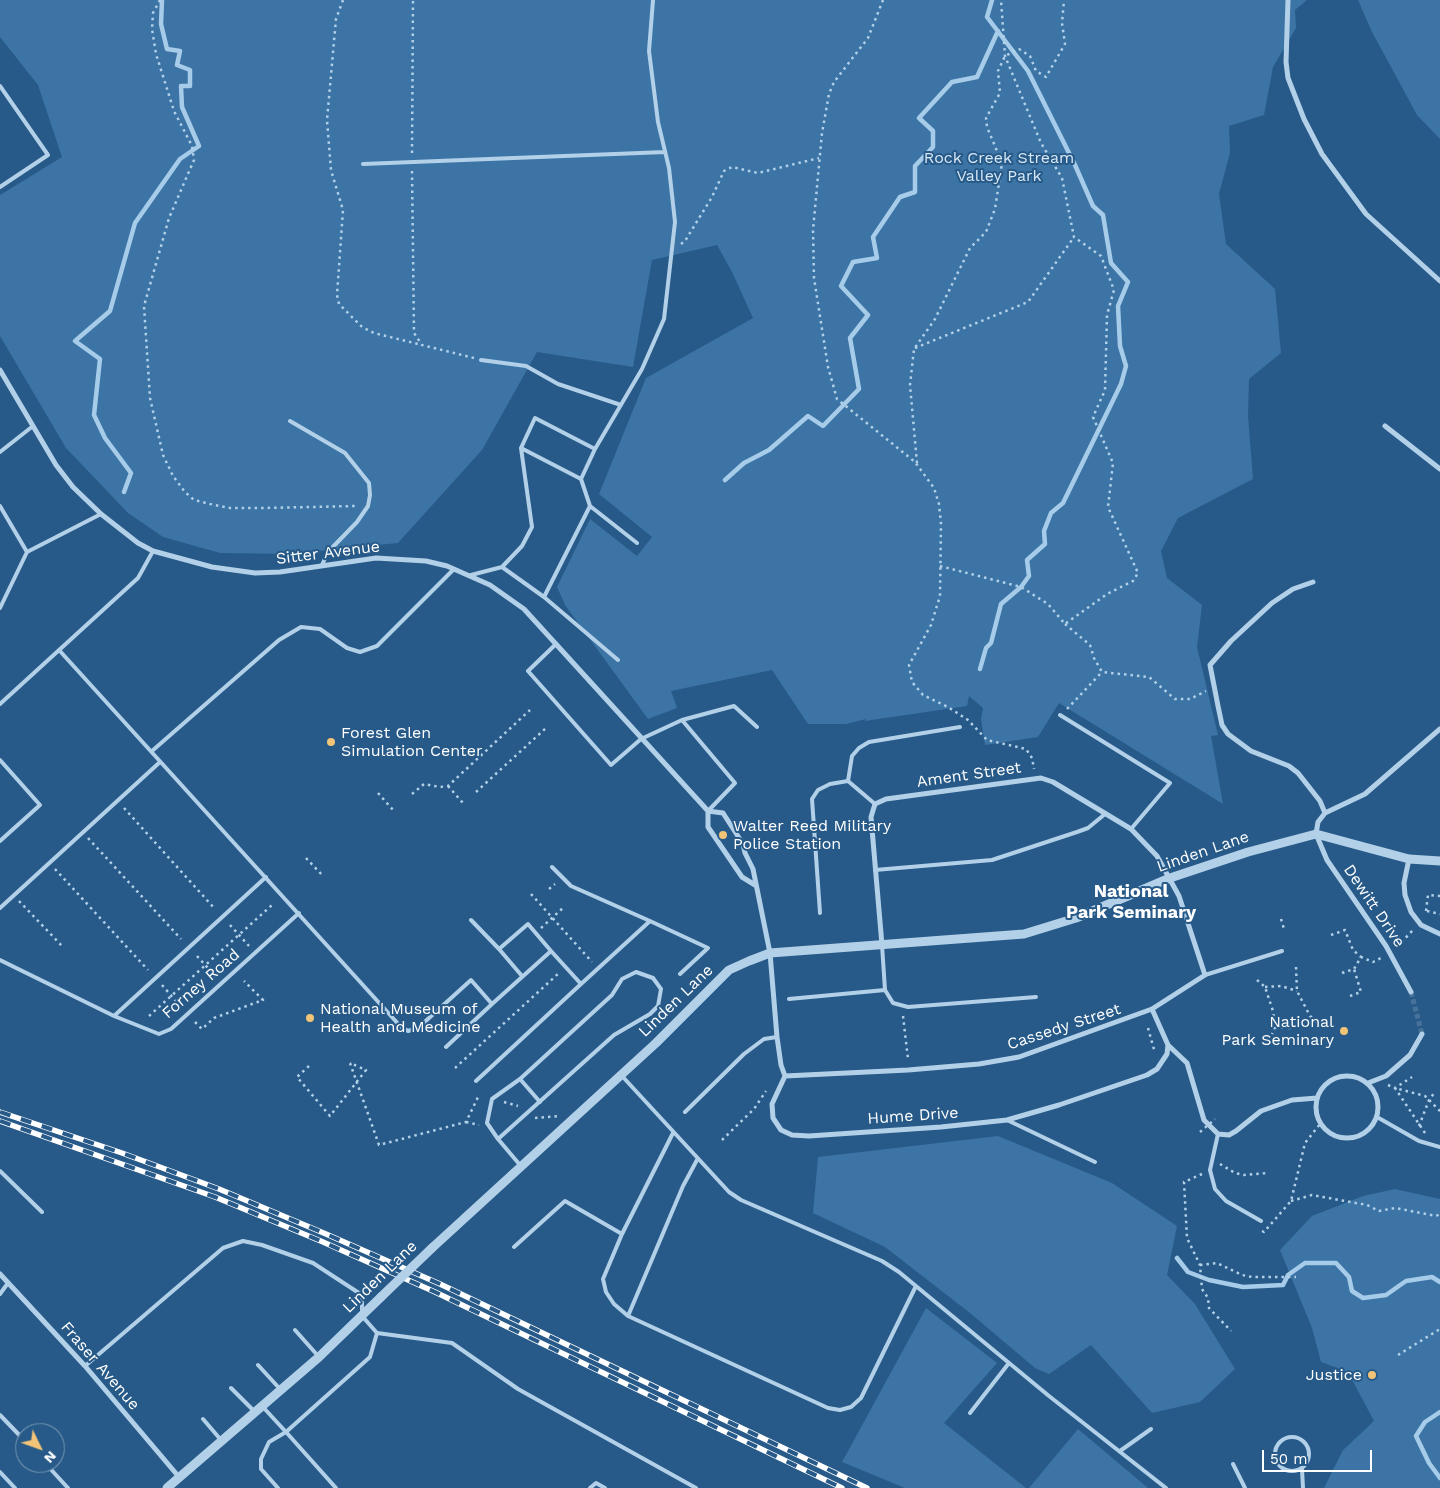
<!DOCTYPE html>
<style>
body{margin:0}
#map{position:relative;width:1440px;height:1488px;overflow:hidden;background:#275a88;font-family:"Work Sans",sans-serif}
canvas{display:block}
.north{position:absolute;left:15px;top:1423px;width:50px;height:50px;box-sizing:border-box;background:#275a88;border:1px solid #7d9cb8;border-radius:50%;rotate:132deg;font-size:14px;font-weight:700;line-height:20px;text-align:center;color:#fff}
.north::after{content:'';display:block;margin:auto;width:18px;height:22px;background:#f2c478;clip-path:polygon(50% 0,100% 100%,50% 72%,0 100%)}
.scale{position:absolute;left:1262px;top:1450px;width:110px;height:22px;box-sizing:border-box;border:2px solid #fff;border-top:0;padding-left:6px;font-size:15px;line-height:18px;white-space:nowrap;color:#fff;-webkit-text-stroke:4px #275a88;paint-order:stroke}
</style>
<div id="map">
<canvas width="1440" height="1488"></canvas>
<div class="north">N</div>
<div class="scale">50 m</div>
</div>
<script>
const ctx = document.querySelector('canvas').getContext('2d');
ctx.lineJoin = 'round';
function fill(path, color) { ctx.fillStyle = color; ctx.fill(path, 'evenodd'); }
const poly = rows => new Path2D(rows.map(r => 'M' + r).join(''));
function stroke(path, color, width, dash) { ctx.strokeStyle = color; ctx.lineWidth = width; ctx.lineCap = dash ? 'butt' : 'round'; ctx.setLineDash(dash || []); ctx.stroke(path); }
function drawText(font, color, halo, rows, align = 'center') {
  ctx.font = font + ' "Work Sans",sans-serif'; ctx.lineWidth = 4; ctx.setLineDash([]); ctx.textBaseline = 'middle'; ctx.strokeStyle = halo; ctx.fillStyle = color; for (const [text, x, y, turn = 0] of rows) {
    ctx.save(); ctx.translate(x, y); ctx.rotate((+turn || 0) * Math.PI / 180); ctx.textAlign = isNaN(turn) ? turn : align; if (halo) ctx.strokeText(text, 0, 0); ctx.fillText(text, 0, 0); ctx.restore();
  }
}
fill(poly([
 [0,0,1307,0,1295,10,1296,28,1273,67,1264,115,1229,126,1230,153,1219,194,1226,244,1275,289,1281,353,1249,379,1248,416,1253,479,1178,518,1161,551,1167,578,1202,605,1197,647,1218,735,1211,736,1223,804,1059,703,1038,737,985,745,981,719,983,708,969,696,967,706,865,721,866,719,846,724,808,724,772,670,671,691,677,708,648,719,565,605,557,587,590,519,637,556,652,537,599,494,646,378,753,318,732,272,717,245,652,260,633,367,537,352,482,450,398,543,288,554,220,553,163,537,128,513,66,448,0,336,0,195,62,157,38,85,0,37],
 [1358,0,1440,0,1440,139,1417,115,1372,32],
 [998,1136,1112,1183,1177,1226,1167,1275,1195,1304,1235,1369,1200,1402,1152,1413,1091,1345,1049,1374,1035,1368,970,1313,885,1247,813,1213,818,1157],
 [1395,1189,1440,1199,1440,1488,1324,1488,1343,1450,1374,1421,1348,1372,1321,1362,1312,1328,1280,1250,1312,1216,1363,1196],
 [926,1308,997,1363,944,1423,1026,1488,905,1488,842,1462],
 [1078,1429,1148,1488,1029,1488]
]), '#3b74a5');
stroke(poly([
 [725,480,744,463,769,450,808,416,823,426,859,389,850,338,868,315,841,286,853,262,877,258,873,237,900,197,915,192,915,166,933,147,933,131,919,118,952,82,977,77,998,31],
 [124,492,131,473,105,438,94,415,100,359,75,341,110,311,135,223,180,159,199,146,182,107,181,86,190,86,190,70,177,65,180,51,167,49,161,24,162,0],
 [980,669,986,648,991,643,1001,604,1021,587,1029,576,1027,560,1045,544,1044,531,1051,513,1063,503,1121,384,1126,366,1120,346,1118,306,1128,282,1111,263,1103,215,1093,206,1075,165,1028,71,987,17,992,0],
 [1177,1258,1188,1272,1209,1280,1243,1287,1283,1285,1288,1275,1305,1263,1336,1263,1349,1277,1352,1291,1363,1298,1386,1295,1406,1281,1432,1277,1440,1282],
 [1440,1412,1425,1422,1416,1436,1429,1463,1440,1478]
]), '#a7cce9', 4.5);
stroke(poly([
 [1411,992,1422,1034]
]), '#47739a', 5, [5, 2.5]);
stroke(poly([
 [160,0,153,13,152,29,156,54,174,111,192,146,194,160,169,218,144,306,150,398,163,455,173,476,185,492,194,500,210,504,230,508,264,508,356,506],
 [343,0,336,19,327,120,331,170,343,210,337,295,339,304,362,327,374,333,422,345],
 [883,0,868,38,834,82,829,94,822,133,813,230,814,278,828,367,837,399,915,462,934,488,939,504,941,524,940,596,931,625,909,665,912,682,923,695,948,707,968,720,987,740,1026,749,1032,758,1034,769],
 [412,153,413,0],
 [412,171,414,333,422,345,474,358],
 [681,244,685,241,712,197,724,171,732,167,758,173,819,158],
 [915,348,1028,302,1074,237],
 [917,463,910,385,914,349,935,319,970,248,986,232,995,209,1002,163,987,127,986,118,1000,93,998,71,1005,56,1019,49,1030,56,1036,71,1046,77,1065,44,1062,23,1064,0],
 [940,566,1021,587,1048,604,1065,624,1107,594,1133,581,1138,573,1108,507,1113,463,1093,417,1105,390,1107,315,1114,290,1101,256,1074,237,1062,178,1041,143,1005,56,1001,0],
 [1065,624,1090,645,1094,658,1102,672,1149,677,1175,699,1190,699,1206,691],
 [1067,709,1102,672],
 [448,786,463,803],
 [476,792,546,728],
 [378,793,394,811],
 [412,794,424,784,440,787,448,786,530,710],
 [124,808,215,909],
 [88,838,181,939],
 [306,858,323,876],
 [55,869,148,970],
 [549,889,555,884],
 [531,894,592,962],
 [19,901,63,947],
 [1426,911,1428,895,1440,896],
 [1427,911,1440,914],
 [1281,919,1284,929],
 [230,925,249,946],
 [541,928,564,907],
 [1331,935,1345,930,1353,950,1361,957],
 [1397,947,1413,930],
 [197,956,216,977],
 [1296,967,1297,991,1310,1016,1321,1026],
 [1342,973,1354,969,1361,957,1373,962,1381,958],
 [1257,980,1265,987,1273,1011,1275,1027,1272,1034],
 [162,985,181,1007],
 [1265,987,1281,986,1297,991],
 [1350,996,1361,992,1354,969],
 [149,1016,272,905],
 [903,1016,908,1059],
 [195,1022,202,1029,214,1018,263,1000,244,981],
 [1275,1027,1289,1028,1313,1018],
 [1148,1028,1155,1053],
 [350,1063,379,1145,466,1122,479,1095],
 [309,1066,297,1077,330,1116,366,1070,350,1063],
 [455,1068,559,973],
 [1388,1085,1395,1088,1412,1077],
 [504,1102,518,1106],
 [535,1118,559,1116],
 [466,1122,479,1125],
 [1419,1126,1429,1100,1435,1092],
 [1425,1133,1395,1088,1425,1096,1440,1111],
 [722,1140,754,1109,766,1091],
 [1220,1164,1235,1173,1244,1175,1267,1173],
 [1202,1174,1184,1182,1187,1238,1200,1265,1202,1289,1208,1298,1209,1308,1231,1331],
 [1291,1201,1312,1195,1367,1205,1379,1211,1395,1208,1436,1216,1440,1214],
 [1262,1231,1264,1232,1291,1201,1305,1143,1320,1124],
 [1200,1265,1217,1263,1242,1275,1252,1277,1296,1277],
 [1398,1355,1440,1329]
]), '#b3d0e9', 2.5, [2.5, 4]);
stroke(poly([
 [0,86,48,155,0,187],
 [363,164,665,152],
 [481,360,526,366,558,384,621,405],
 [290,421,345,453,369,483,370,495,368,506,357,522,328,552,322,565],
 [0,452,33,426],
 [581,479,595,449],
 [0,506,27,552],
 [590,506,581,479,521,448,535,418,595,449,642,369,664,319,675,222,669,168,658,122,649,51,653,0],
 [502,567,522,546,532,527,521,448],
 [471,575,502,567,544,597,618,660],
 [544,597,590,506,637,543],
 [0,608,27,552,101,514],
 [556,644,528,671,611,765,641,739,682,720,734,706,757,727],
 [59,650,401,1027,408,1031,418,1028,471,980,492,1004,446,1047],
 [0,704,138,578,153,551],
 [1060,715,1170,783,1131,829],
 [682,720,735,783,708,811],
 [152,751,279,640,301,627,320,629,347,648,360,652,377,646,454,569],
 [0,760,40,805,0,841],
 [875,804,848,781,852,756,859,748,869,742,960,727],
 [552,867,571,886,650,921],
 [875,870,992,860,1077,832,1088,828,1105,814],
 [0,908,160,762],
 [820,913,812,799,818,790,830,784,848,781],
 [471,920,499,949,528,924,551,951],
 [499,949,522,976],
 [0,960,114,1016,159,1034,171,1029,299,913],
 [1205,975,1282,951],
 [581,984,650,921,708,948,680,974],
 [885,990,893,1003,908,1007,1036,997],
 [789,999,885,990,882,945],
 [114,1016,266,877],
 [622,1076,729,1192,741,1200,882,1261,899,1272,1049,1396,1166,1488],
 [520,1079,540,1102],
 [476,1081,581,984,551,951,492,1004],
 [685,1112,744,1054,764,1039,777,1037],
 [1377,1117,1419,1141,1440,1147],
 [1007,1120,1095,1162],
 [1218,1134,1210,1170,1215,1189,1226,1201,1261,1221],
 [498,1139,614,1035,650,1014,658,1006,661,989,653,978,636,972,622,979,612,995,520,1079,492,1099,487,1123,498,1139,520,1165],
 [0,1171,42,1212],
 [622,1234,603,1279,606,1292,614,1304,628,1316,828,1408,840,1410,851,1407,861,1398,915,1288],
 [514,1247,565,1201,622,1234,673,1133],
 [0,1294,8,1283],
 [628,1316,683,1186,697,1160],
 [295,1330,319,1357],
 [377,1333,452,1343,518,1389,696,1488],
 [258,1365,280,1389],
 [85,1366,223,1248,243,1241,262,1245,313,1263,362,1295,362,1316,377,1333,370,1357,286,1432,262,1406],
 [231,1388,254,1411],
 [970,1413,1009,1363],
 [0,1415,25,1441],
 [203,1419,221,1440],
 '1275 1454a17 17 0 1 1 34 0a17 17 0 1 1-34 0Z',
 [1120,1451,1151,1429],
 [45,1463,68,1488],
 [1233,1464,1245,1488],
 [1302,1469,1303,1488],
 [0,1472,15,1488],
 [278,1488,261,1469,261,1459,269,1442,286,1432,336,1488],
 [590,1488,596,1483,605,1488]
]), '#b3d0e9', 4);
stroke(poly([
 [1288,0,1286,62,1288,78,1304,119,1322,154,1366,214,1440,281],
 [0,370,56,465,73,487,101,514,138,543,153,551,212,567,255,573,280,572,376,558,426,561,447,566,490,585,524,609,708,811,723,813,743,844,745,853,753,869,770,953,777,1037,781,1065,785,1076,772,1104,773,1118,781,1130,792,1135,809,1136,941,1127,1007,1120,1059,1105,1147,1075,1157,1069,1167,1054,1168,1045,1152,1009],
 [1385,426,1440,469],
 [1313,582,1293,589,1272,603,1231,641,1210,665,1218,706,1222,725,1228,734,1251,751,1289,766,1298,773,1320,801,1325,813],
 [708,811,708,827,742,877,755,885],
 [1409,859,1404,883,1405,895,1411,912,1421,925,1440,934],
 [1411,992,1386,946,1327,860,1316,834,1318,822,1325,813,1365,794,1440,729],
 [1168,1045,1187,1063,1204,1120,1218,1134,1229,1135,1236,1131,1261,1111,1292,1100,1317,1098],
 '1316 1107a31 31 0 1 1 62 0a31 31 0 1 1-62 0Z',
 [785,1076,908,1070,979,1064,1019,1057,1152,1009,1205,975,1179,896,1157,856,1131,829,1053,782,1041,778,886,799,875,804,871,817,882,945],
 [1368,1083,1386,1076,1410,1055,1422,1034],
 [0,1274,85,1366,179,1477]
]), '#b3d0e9', 5);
stroke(poly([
 [432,1248,656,1043,729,970,749,961,770,953,1024,934,1076,918,1170,878,1248,852,1316,834,1409,859,1440,861],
 [167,1488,319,1357,381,1297]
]), '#b3d0e9', 9);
const rail = poly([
 [0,1112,122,1153,219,1189,326,1234,440,1284,867,1488],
 [0,1121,215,1197,323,1242,435,1292,842,1488]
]);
stroke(rail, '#fff', 5.5);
stroke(rail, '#275a88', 4, [11]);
stroke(poly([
 [1200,1132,1215,1119]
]), '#b3d0e9', 2.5, [2.5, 4]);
stroke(poly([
 [381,1297,432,1248]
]), '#b3d0e9', 9);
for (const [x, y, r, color] of [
 [331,742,5,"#f2c478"],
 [723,835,5,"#f2c478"],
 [310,1018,5,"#f2c478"],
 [1344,1031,5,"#f2c478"],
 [1372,1375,5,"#f2c478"]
]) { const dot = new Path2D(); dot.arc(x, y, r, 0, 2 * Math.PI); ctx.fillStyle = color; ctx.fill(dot); stroke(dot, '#275a88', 2); }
drawText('16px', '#d7e8f7', '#275a88', [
 ["Rock Creek Stream",999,158],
 ["Valley Park",999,176]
]);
drawText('16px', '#fff', '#275a88', [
 ["Sitter Avenue",328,553,-7],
 ["Ament Street",969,775,-8],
 ["Linden Lane",1203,852,-19],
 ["Dewitt Drive",1374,906,56],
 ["Forney Road",201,984,-41],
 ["Linden Lane",676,1001,-44],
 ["Cassedy Street",1064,1027,-18],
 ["Hume Drive",913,1116,-4],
 ["Linden Lane",380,1277,-44],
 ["Fraser Avenue",100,1366,49]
]);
drawText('16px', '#fff', '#275a88', [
 ["Forest Glen",341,733],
 ["Simulation Center",341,751],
 ["Walter Reed Military",733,826],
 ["Police Station",733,844],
 ["National Museum of",320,1009],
 ["Health and Medicine",320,1027],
 ["National",1334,1022,"right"],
 ["Park Seminary",1334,1040,"right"],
 ["Justice",1362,1375,"right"]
], 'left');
drawText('bold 18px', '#fff', '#275a88', [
 ["National",1131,892],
 ["Park Seminary",1131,913]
]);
</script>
